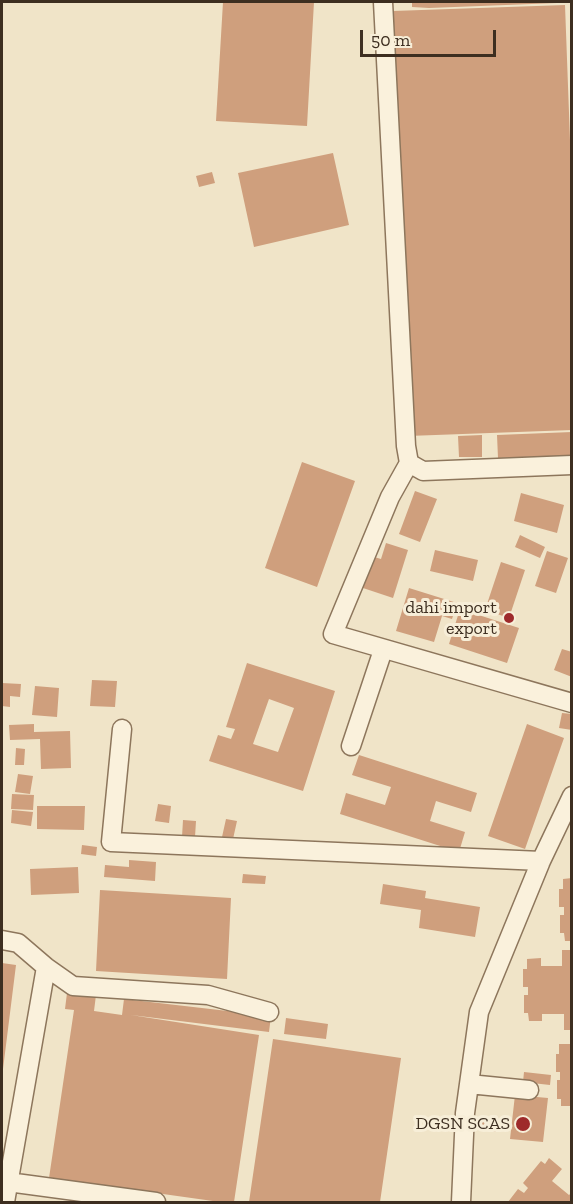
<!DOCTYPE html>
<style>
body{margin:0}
#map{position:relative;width:573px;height:1204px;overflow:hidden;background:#f0e4c8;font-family:"Zilla Slab",serif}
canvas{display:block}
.frame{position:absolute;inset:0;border:3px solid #3d2e20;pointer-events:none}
.scale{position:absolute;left:360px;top:30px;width:136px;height:27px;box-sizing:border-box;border:3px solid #3d2e20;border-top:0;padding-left:8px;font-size:18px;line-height:21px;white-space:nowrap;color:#3d2e20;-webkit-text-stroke:4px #f7eed8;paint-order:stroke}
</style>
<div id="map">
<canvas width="573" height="1204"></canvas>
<div class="frame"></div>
<div class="scale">50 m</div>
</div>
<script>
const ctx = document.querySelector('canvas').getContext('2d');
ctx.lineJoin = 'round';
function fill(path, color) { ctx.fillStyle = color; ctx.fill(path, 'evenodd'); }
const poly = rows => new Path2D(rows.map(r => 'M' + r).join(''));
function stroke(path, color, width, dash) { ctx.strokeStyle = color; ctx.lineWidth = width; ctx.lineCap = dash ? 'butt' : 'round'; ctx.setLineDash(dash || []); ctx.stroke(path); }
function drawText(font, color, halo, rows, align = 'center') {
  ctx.font = font + ' "Zilla Slab",serif'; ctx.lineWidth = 6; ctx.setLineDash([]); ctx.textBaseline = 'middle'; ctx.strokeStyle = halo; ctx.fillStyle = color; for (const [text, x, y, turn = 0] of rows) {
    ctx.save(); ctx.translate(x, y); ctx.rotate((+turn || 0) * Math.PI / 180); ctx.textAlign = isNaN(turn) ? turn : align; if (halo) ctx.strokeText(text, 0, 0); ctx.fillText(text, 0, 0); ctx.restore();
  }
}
fill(poly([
 [223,2,314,2,307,126,216,121],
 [412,2,557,2,557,3,429,8,412,7],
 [565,5,572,194,572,430,408,436,393,11],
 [333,153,349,225,254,247,238,173],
 [212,172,215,183,199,187,196,176],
 [572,432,572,464,535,465,535,457,498,458,497,435],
 [482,435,482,457,459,457,458,436],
 [302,462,355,481,317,587,265,568],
 [415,491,437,499,420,542,399,534],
 [521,493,564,505,557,533,514,521],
 [520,535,545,547,540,558,515,547],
 [386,543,408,550,393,598,360,587,371,556,381,559],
 [435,550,478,560,473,581,430,571],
 [547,551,568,558,556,593,535,586],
 [501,562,525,570,509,618,485,610],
 [409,588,457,603,452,619,442,616,434,642,396,631],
 [460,609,519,628,507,663,449,644],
 [562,649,572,652,572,677,554,670],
 [247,663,335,691,303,791,209,761,218,735,231,739,235,729,226,727],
 [269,699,294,708,278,752,253,744],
 [92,680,117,681,115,707,90,706],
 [2,683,21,684,20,697,10,696,10,707,2,706],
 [35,686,59,688,57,717,32,715],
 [562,713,572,714,572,730,559,728],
 [34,724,34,732,70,731,71,768,41,769,40,739,10,740,9,725],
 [527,724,564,738,525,849,488,836],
 [16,748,25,749,24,765,15,765],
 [359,755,477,793,471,812,436,801,430,821,465,832,459,852,340,814,346,793,385,805,391,787,352,775],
 [18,774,33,776,30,794,15,792],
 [12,794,34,795,33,810,11,809],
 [158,804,171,806,169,823,155,821],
 [37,806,85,806,84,830,37,829],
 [12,810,33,812,31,826,11,823],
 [226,819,237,821,233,839,222,837],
 [183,820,196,821,195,837,182,837],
 [82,845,97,847,96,856,81,854],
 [129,860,156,862,155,881,104,877,105,865,129,867],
 [78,867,79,893,31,895,30,869],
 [243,874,266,876,265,884,242,883],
 [572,878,572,941,565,941,564,933,560,933,560,915,564,915,564,907,559,907,559,889,563,889,563,879],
 [383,884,426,891,425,898,480,907,475,937,419,928,421,910,380,904],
 [100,890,231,898,227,979,96,971],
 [562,950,572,950,572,1030,564,1030,564,1014,542,1014,542,1021,529,1021,528,1013,524,1013,524,995,528,995,528,987,523,987,523,969,527,969,527,959,541,958,541,966,562,966],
 [2,963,16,965,3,1069,2,1069],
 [67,993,96,995,94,1011,122,1015,124,999,271,1016,269,1032,131,1015,259,1035,234,1202,220,1202,49,1178,74,1010,65,1009],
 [286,1018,328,1024,326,1039,284,1034],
 [273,1039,401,1058,380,1202,249,1202],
 [559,1044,572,1044,572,1106,561,1106,561,1099,557,1099,557,1080,560,1080,560,1072,556,1072,556,1054,559,1054],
 [524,1072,551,1075,550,1085,523,1082],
 [515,1095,548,1098,543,1142,510,1139],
 [482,1117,497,1119,496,1132,481,1130],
 [549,1158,562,1169,552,1181,569,1195,572,1192,572,1202,508,1202,518,1189,524,1193,528,1188,523,1183,541,1161,545,1164]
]), '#cf9f7d');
const minor = poly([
 [383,2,406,446,409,463,423,471,572,465],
 [409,463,390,497,333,634,572,703],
 [122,729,111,842,541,861],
 [351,746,383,650],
 [2,940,18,943,46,967,73,986,208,995,269,1012],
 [469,1084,529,1090],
 [8,1182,156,1202],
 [5,1202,46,967],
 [461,1202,465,1113,479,1012,541,861,572,796]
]);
stroke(minor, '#8d765c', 21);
stroke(minor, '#faf1dc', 18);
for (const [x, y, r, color] of [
 [509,618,6,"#9e2a2b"],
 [523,1124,8,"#9e2a2b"]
]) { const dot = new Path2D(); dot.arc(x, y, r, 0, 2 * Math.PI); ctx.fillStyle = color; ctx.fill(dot); stroke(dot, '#f7eed8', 2); }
drawText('18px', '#3d2e20', '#f7eed8', [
 ["dahi import",497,608],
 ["export",497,629],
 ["DGSN SCAS",510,1124]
], 'right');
</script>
